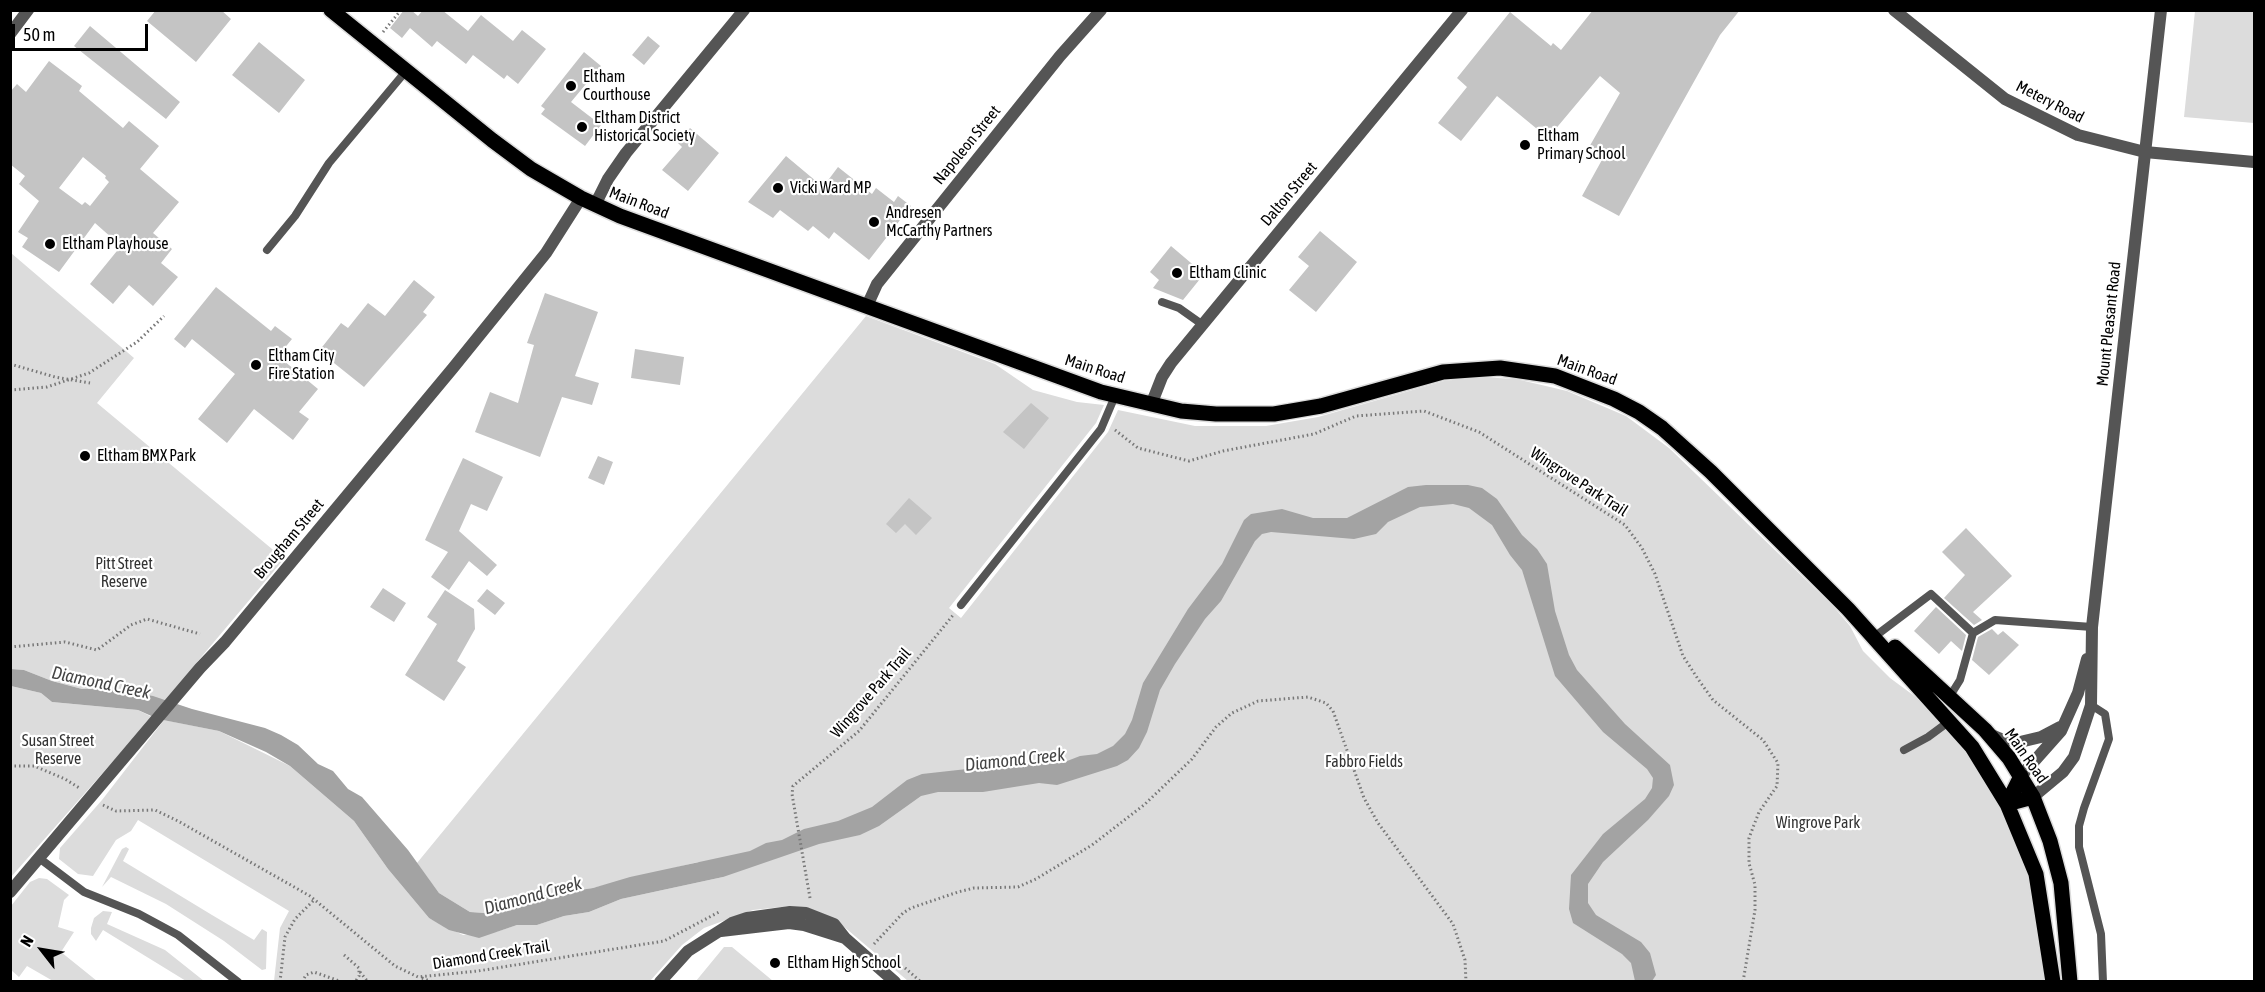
<!DOCTYPE html>
<style>
body{margin:0}
#map{position:relative;width:2265px;height:992px;overflow:hidden;background:#fff;font-family:"Asap Condensed",sans-serif}
canvas{display:block}
.frame{position:absolute;inset:0;border:12px solid #000;pointer-events:none}
.north{position:absolute;left:12px;top:920px;width:60px;height:60px;-webkit-text-stroke:4px #fff;paint-order:stroke;rotate:301deg;font-size:16px;font-weight:700;line-height:24px;text-align:center;color:#000}
.north::after{content:'';display:block;margin:auto;width:21px;height:27px;background:#000;clip-path:polygon(50% 0,100% 100%,50% 72%,0 100%)}
.scale{position:absolute;left:12px;top:24px;width:136px;height:27px;box-sizing:border-box;border:3px solid #000;border-top:0;padding-left:8px;font-size:18px;line-height:21px;white-space:nowrap;color:#000;-webkit-text-stroke:4px #fff;paint-order:stroke}
</style>
<div id="map">
<canvas width="2265" height="992"></canvas>
<div class="frame"></div>
<div class="north">N</div>
<div class="scale">50 m</div>
</div>
<script>
const ctx = document.querySelector('canvas').getContext('2d');
ctx.lineJoin = 'round';
function fill(path, color) { ctx.fillStyle = color; ctx.fill(path, 'evenodd'); }
const poly = rows => new Path2D(rows.map(r => 'M' + r).join(''));
function stroke(path, color, width, dash) { ctx.strokeStyle = color; ctx.lineWidth = width; ctx.lineCap = dash ? 'butt' : 'round'; ctx.setLineDash(dash || []); ctx.stroke(path); }
function drawText(font, color, halo, rows, align = 'center') {
  ctx.font = font + ' "Asap Condensed",sans-serif'; ctx.lineWidth = 4.5; ctx.setLineDash([]); ctx.textBaseline = 'middle'; ctx.strokeStyle = halo; ctx.fillStyle = color; for (const [text, x, y, turn = 0] of rows) {
    ctx.save(); ctx.translate(x, y); ctx.rotate((+turn || 0) * Math.PI / 180); ctx.textAlign = isNaN(turn) ? turn : align; if (halo) ctx.strokeText(text, 0, 0); ctx.fillText(text, 0, 0); ctx.restore();
  }
}
fill(poly([
 [2195,11,2254,11,2254,123,2184,117],
 [11,253,134,358,97,403,284,559,165,700,105,688,82,689,52,681,24,670,11,669],
 [866,316,995,364,1033,390,1077,402,1104,405,1096,423,949,608,961,618,1108,432,1118,410,1195,426,1266,426,1318,417,1444,381,1479,377,1516,379,1567,391,1626,416,1669,448,1833,606,1850,626,1863,651,1890,678,1928,706,1978,767,2012,826,2033,888,2048,981,908,981,836,920,791,906,753,910,704,928,682,945,650,981,274,981,280,928,289,911,138,820,131,831,116,840,93,876,78,874,59,859,60,848,102,800,164,720,219,731,290,766,354,821,388,869,429,918,463,935,496,932,517,925,537,925,564,916,589,912,621,899,723,877,698,862,593,888,534,897,484,913,470,912,439,893,417,863],
 [11,686,41,693,52,702,138,710,152,717,11,877],
 [126,847,129,849,123,861,212,915,254,940,262,929,267,932,266,969,262,970,224,941,166,904,111,877,102,887,122,849],
 [39,878,47,879,69,895,64,900,58,927,74,932,61,952,97,981,53,981,27,966,19,977,11,970,11,906,30,882],
 [103,911,112,912,107,924,165,950,204,981,186,981,103,930,96,941,91,934,91,928,94,918],
 [724,947,732,947,773,981,696,981]
]), '#dcdcdc');
fill(poly([
 [1426,485,1468,485,1482,488,1497,499,1522,535,1537,549,1547,564,1555,611,1569,655,1577,670,1625,724,1670,765,1674,785,1669,796,1648,820,1603,862,1588,884,1588,903,1596,915,1641,942,1650,953,1656,975,1652,981,1635,981,1631,963,1622,954,1573,923,1569,909,1571,875,1603,834,1645,799,1652,788,1653,778,1647,769,1603,732,1555,676,1522,570,1510,555,1492,525,1469,508,1453,504,1420,507,1388,522,1376,534,1354,539,1271,532,1262,534,1255,541,1221,601,1205,619,1175,664,1160,690,1147,732,1139,748,1128,760,1117,766,1057,785,1039,783,983,792,938,792,921,796,879,826,860,835,819,844,723,877,621,899,589,912,564,916,537,925,517,925,479,938,449,930,429,918,388,869,354,821,290,766,266,752,219,731,158,719,138,710,52,702,41,693,11,686,11,669,24,670,52,681,82,689,105,688,153,696,192,709,265,728,281,735,298,745,318,764,333,771,348,789,362,797,408,850,439,893,470,912,484,913,534,897,593,888,630,877,750,851,766,843,782,840,804,829,838,821,872,807,907,780,922,774,1048,760,1062,763,1080,756,1097,754,1113,746,1125,734,1132,720,1143,683,1188,609,1222,564,1244,520,1251,514,1282,509,1313,518,1347,518,1408,487]
]), '#a3a3a3');
fill(poly([
 [156,10,221,10,231,19,196,62,147,21],
 [404,10,411,10,418,16,423,10,442,10,468,31,481,15,513,41,522,30,546,49,518,84,507,75,504,79,473,55,466,64,437,41,432,47,410,28,402,38,390,28],
 [1593,10,1740,10,1720,35,1619,216,1582,196,1603,158,1588,149,1620,93,1600,76,1548,138,1497,96,1461,141,1438,123,1467,87,1457,78,1510,12,1551,46,1553,43,1561,50],
 [90,26,180,102,166,119,74,46],
 [648,36,660,46,644,65,632,55],
 [259,42,305,80,279,113,232,75],
 [584,52,601,66,571,102,601,125,585,146,541,114,545,109,541,106],
 [49,61,82,86,79,91,123,128,129,121,159,146,140,169,179,202,153,233,172,249,161,263,178,277,153,306,129,285,113,304,90,284,121,246,95,223,59,272,22,247,28,238,18,232,39,201,19,184,25,176,10,164,10,92,17,84,26,92],
 [83,157,106,176,105,178,109,182,90,206,85,202,82,205,59,188],
 [690,128,719,153,688,191,662,170,682,147,678,143],
 [786,156,823,187,838,167,872,194,876,188,894,202,898,196,911,206,869,260,834,232,829,239,813,226,808,231,780,210,773,218,748,202],
 [1320,231,1357,262,1316,312,1289,290,1309,266,1298,257],
 [1171,246,1204,274,1183,300,1153,288,1159,280,1150,272],
 [414,280,435,297,423,312,427,315,364,387,319,351,341,323,348,328,368,303,385,316],
 [216,287,271,331,275,326,292,339,278,356,318,389,299,412,309,419,293,440,254,409,227,443,198,419,235,374,192,339,185,348,174,339],
 [545,293,598,312,575,376,599,383,592,405,562,397,540,457,475,432,490,392,518,403,534,345,527,343],
 [635,349,684,357,680,385,631,378],
 [1031,403,1049,418,1024,449,1003,432],
 [598,456,613,462,604,485,588,478],
 [463,458,503,477,487,511,471,504,459,531,497,565,487,576,469,561,449,590,431,577,448,552,425,540],
 [909,498,932,518,916,535,905,524,896,533,886,524],
 [1966,528,2012,576,1973,612,1982,620,1974,625,1944,598,1965,575,1942,552],
 [383,588,406,603,394,622,370,607],
 [487,589,505,603,495,615,477,601],
 [445,590,474,609,475,629,457,661,466,667,444,701,405,675,437,624,427,617],
 [1936,607,1966,635,1962,651,1951,641,1939,654,1914,631],
 [1992,629,1998,635,2003,631,2019,645,1989,675,1972,660,1978,637]
]), '#c4c4c4');
const primary = poly([
 [331,10,492,140,531,169,581,198,620,216,1101,392,1181,411,1216,414,1274,414,1321,406,1443,372,1500,368,1555,376,1614,399,1639,412,1662,428,1711,472,1848,609,1972,747,2007,804,2036,874,2053,982],
 [1895,647,1985,730,2009,758,2033,797,2050,841,2061,883,2070,982],
 [2021,776,2007,804,2033,797]
]);
stroke(primary, '#dbdbdb', 18);
stroke(poly([
 [383,32,401,10],
 [10,364,55,377,90,383],
 [10,390,47,387,89,373,137,342,164,316],
 [1115,430,1138,448,1189,461,1223,451,1314,434,1356,416,1424,411,1479,432,1625,525,1642,548,1655,574,1683,656,1698,679,1713,700,1763,740,1778,763,1777,786,1759,812,1749,838,1749,863,1755,885,1755,910,1743,982],
 [10,647,65,642,97,650,131,625,147,619,200,634],
 [10,766,34,766,65,779,81,789],
 [103,805,116,811,155,810,178,821,310,896,395,966,418,977,478,971,664,941,721,911],
 [810,898,792,794,793,786,859,731,954,614],
 [874,944,903,913,911,908,958,892,974,888,1018,887,1036,879,1092,845,1144,805,1192,759,1216,727,1232,713,1258,701,1308,697,1326,703,1333,711,1364,798,1378,823,1453,924,1465,960,1466,982],
 [344,955,359,968,359,976,355,982],
 [905,968,921,982],
 [360,972,368,982],
 [422,978,433,982],
 [280,982,285,937,295,919,315,899],
 [302,982,306,975,314,972,342,982]
]), '#777', 3, [1.5, 3]);
stroke(poly([
 [267,250,295,216,329,163,406,71],
 [1162,302,1179,308,1203,325],
 [961,605,1101,429,1115,396],
 [1973,633,1995,620,2092,627],
 [1878,634,1931,594,1973,633,1960,680,1950,696],
 [2091,705,2105,714,2109,739,2084,808,2079,826,2079,847,2101,934,2103,982],
 [1904,750,1928,737,1951,720],
 [39,858,84,892,139,914,178,935,238,982]
]), '#555', 8);
stroke(poly([
 [1894,10,2005,99,2078,135,2145,152,2254,162],
 [10,34,28,10],
 [595,205,608,179,626,153,744,10],
 [867,306,877,284,1060,56,1101,10],
 [1151,405,1162,377,1171,363,1462,10],
 [10,892,200,668,225,642,453,368,546,253,581,198],
 [721,931,789,923,804,925,845,938],
 [660,982,688,951,732,923,747,918,790,912,806,913,834,924,845,938,895,982]
]), '#555', 12);
stroke(poly([
 [1989,734,2001,739,2020,742,2041,737,2060,727],
 [2021,776,2061,731,2078,693,2087,659],
 [2033,797,2063,772,2074,757,2091,705,2092,627,2161,10]
]), '#555', 12);
stroke(primary, '#000', 15);
for (const [x, y, r, color] of [
 [571,86,6,"#000"],
 [582,127,6,"#000"],
 [1525,145,6,"#000"],
 [778,188,6,"#000"],
 [874,222,6,"#000"],
 [50,244,6,"#000"],
 [1177,273,6,"#000"],
 [256,365,6,"#000"],
 [85,456,6,"#000"],
 [775,963,6,"#000"]
]) { const dot = new Path2D(); dot.arc(x, y, r, 0, 2 * Math.PI); ctx.fillStyle = color; ctx.fill(dot); stroke(dot, '#fff', 2); }
drawText('16px', '#000', '#fff', [
 ["Eltham",583,77],
 ["Courthouse",583,95],
 ["Eltham District",594,118],
 ["Historical Society",594,136],
 ["Eltham",1537,136],
 ["Primary School",1537,154],
 ["Vicki Ward MP",790,188],
 ["Andresen",886,213],
 ["McCarthy Partners",886,231],
 ["Eltham Playhouse",62,244],
 ["Eltham Clinic",1189,273],
 ["Eltham City",268,356],
 ["Fire Station",268,374],
 ["Eltham BMX Park",97,456],
 ["Eltham High School",787,963]
], 'left');
drawText('16px', '#000', '#fff', [
 ["Metery Road",2050,102,27],
 ["Napoleon Street",967,145,-51],
 ["Dalton Street",1289,194,-50],
 ["Main Road",639,203,21],
 ["Mount Pleasant Road",2109,324,-84],
 ["Main Road",1095,369,18],
 ["Main Road",1587,370,20],
 ["Wingrove Park Trail",1579,482,33],
 ["Brougham Street",289,539,-50],
 ["Wingrove Park Trail",871,693,-49],
 ["Main Road",2026,756,55],
 ["Diamond Creek Trail",491,955,-9]
]);
drawText('16px', '#333', '#fff', [
 ["Pitt Street",124,564],
 ["Reserve",124,582],
 ["Susan Street",58,741],
 ["Reserve",58,759],
 ["Fabbro Fields",1364,762],
 ["Wingrove Park",1818,823]
]);
drawText('italic 18px', '#444', '#fff', [
 ["Diamond Creek",101,683,12],
 ["Diamond Creek",1015,760,-6],
 ["Diamond Creek",533,896,-15]
]);
</script>
